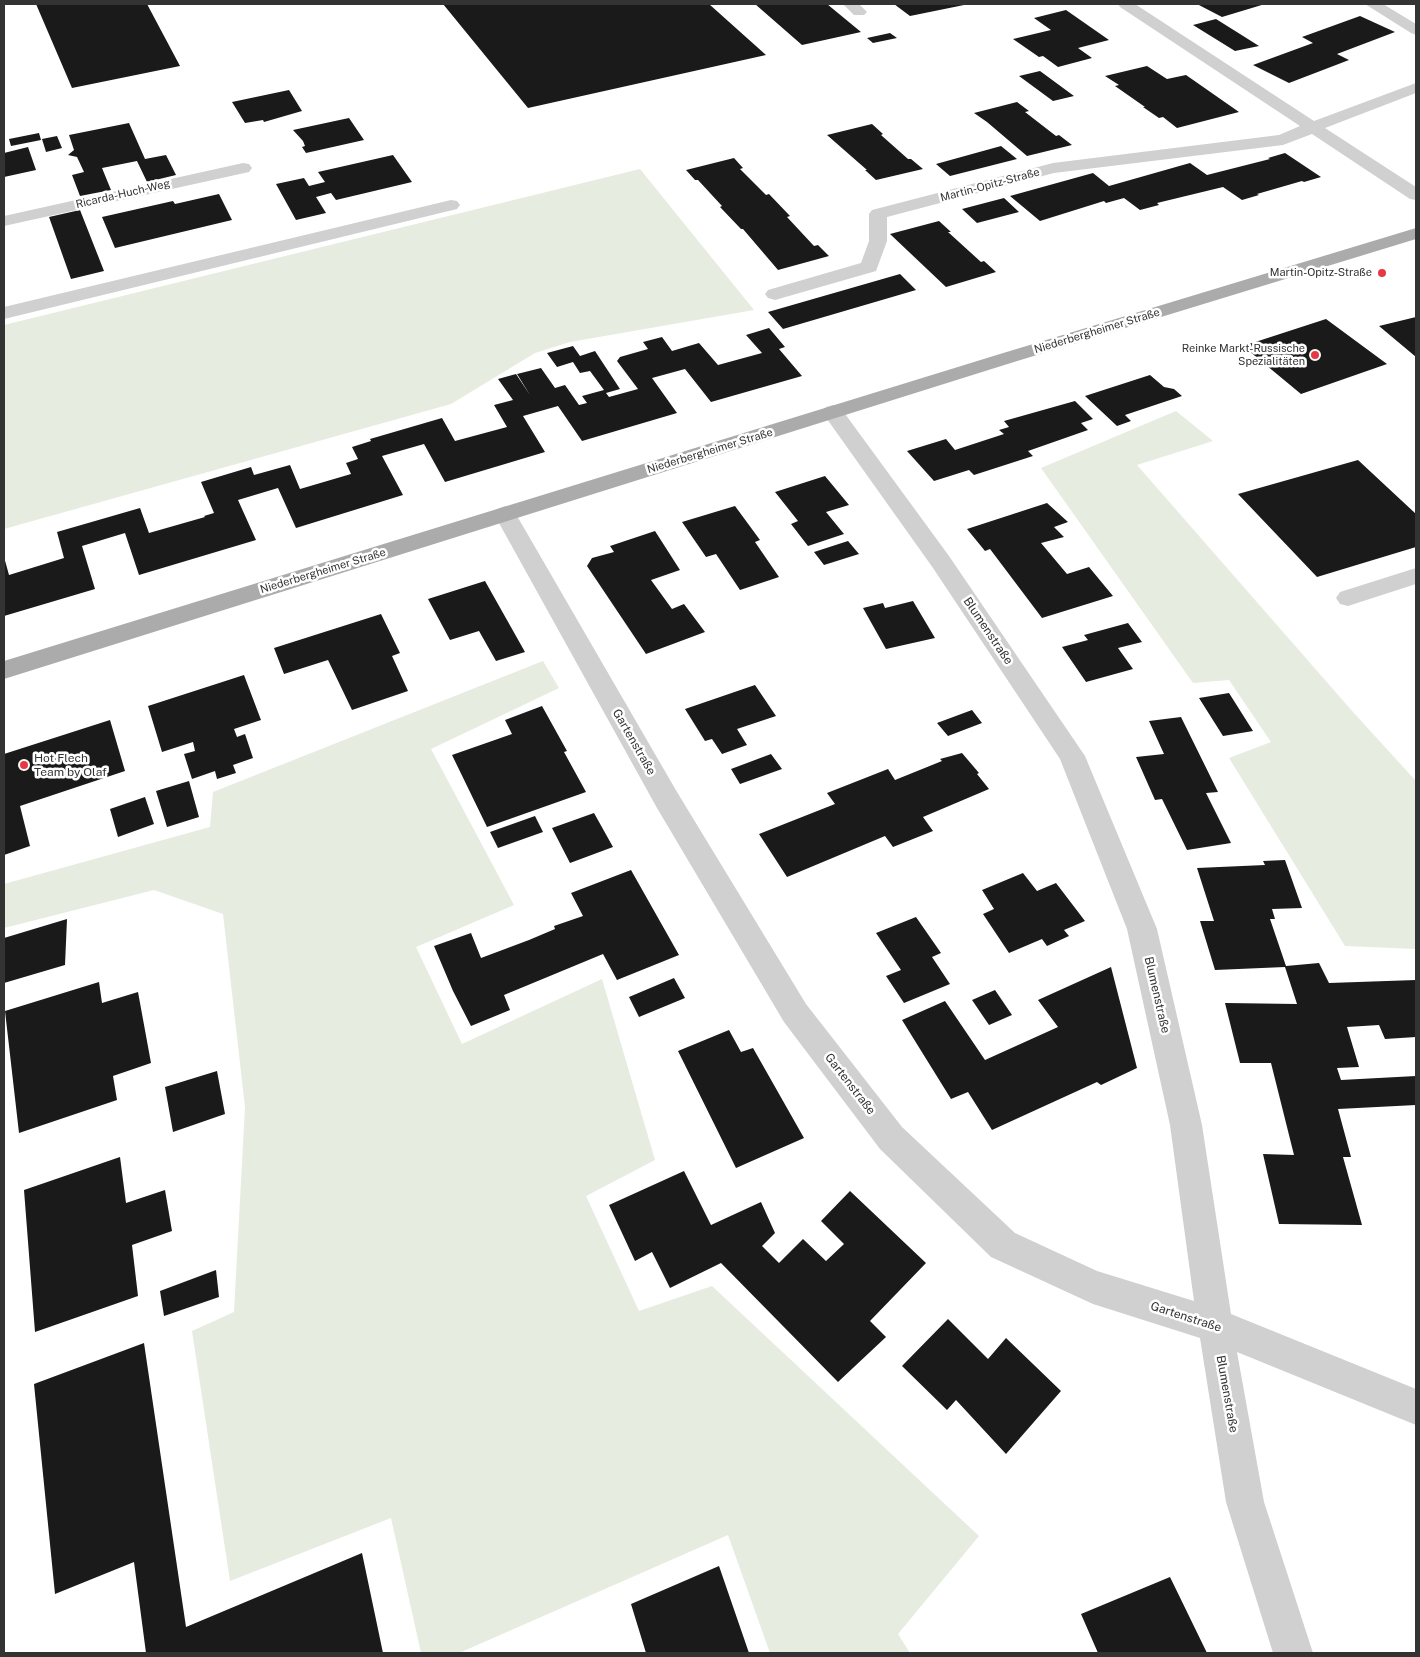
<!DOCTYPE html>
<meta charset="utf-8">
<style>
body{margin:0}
#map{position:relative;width:1420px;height:1657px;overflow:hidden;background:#fff;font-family:"Public Sans",sans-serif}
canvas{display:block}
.frame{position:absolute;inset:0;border:5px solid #333;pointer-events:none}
</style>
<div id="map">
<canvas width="1420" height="1657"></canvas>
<div class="frame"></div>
</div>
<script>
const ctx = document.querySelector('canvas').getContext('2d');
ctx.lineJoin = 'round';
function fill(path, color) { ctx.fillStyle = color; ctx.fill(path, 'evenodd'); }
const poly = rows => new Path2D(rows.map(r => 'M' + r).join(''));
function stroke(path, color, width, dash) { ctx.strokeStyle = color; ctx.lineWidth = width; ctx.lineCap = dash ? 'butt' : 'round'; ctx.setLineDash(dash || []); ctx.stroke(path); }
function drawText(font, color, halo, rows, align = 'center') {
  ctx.font = font + ' "Public Sans",sans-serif'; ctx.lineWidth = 5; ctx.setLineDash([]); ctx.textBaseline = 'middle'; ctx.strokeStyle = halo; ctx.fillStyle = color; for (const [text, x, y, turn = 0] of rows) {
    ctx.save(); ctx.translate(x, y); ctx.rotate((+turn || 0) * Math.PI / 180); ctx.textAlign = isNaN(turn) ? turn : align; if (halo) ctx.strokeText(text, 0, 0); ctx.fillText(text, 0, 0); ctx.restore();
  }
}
fill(poly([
 [640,169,754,310,570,342,535,353,451,404,4,529,4,325],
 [1176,411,1213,441,1137,465,1353,712,1416,781,1416,949,1345,946,1229,758,1271,742,1229,680,1193,683,1041,468],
 [543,661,559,688,431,749,514,905,416,947,462,1044,602,979,655,1160,586,1196,639,1311,712,1286,979,1536,898,1634,910,1653,770,1653,728,1535,459,1653,421,1653,391,1518,230,1581,192,1331,234,1312,245,1107,223,914,154,890,4,928,4,884,210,827,213,792]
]), '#e6ecdf');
fill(poly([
 [36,4,147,4,180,66,72,88],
 [443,4,709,4,766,55,528,108],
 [755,4,827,4,861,32,802,45],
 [894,4,963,4,964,5,910,16],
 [1197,4,1265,4,1222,17],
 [1066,10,1109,40,1078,48,1092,58,1058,67,1043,56,1039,57,1013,39,1051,30,1034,18],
 [1360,16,1395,32,1337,54,1349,60,1289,83,1253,65,1313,43,1302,37],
 [1216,19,1240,34,1259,46,1235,51,1193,25],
 [890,33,897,38,873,43,867,38],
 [1147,66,1167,79,1186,75,1239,112,1177,128,1163,117,1159,118,1143,107,1145,107,1115,86,1119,85,1105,76],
 [1040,71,1074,96,1053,101,1019,76],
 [289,90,302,111,264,122,263,120,245,123,232,102],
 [1017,102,1029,111,1025,112,1056,136,1059,135,1072,145,1027,156,987,122,974,113],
 [349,118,364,140,306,153,302,147,305,146,303,141,293,130],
 [129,123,145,159,166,155,176,175,147,182,137,161,102,168,111,190,80,196,72,175,84,172,77,157,68,155,74,150,69,135],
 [872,124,883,134,881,135,908,159,911,159,923,169,876,180,865,170,867,170,827,135],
 [39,133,41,140,11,146,9,139],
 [57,136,62,148,46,152,42,139],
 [1001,146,1017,159,950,176,936,164],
 [28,147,36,170,4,177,4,153],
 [1285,153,1321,177,1304,182,1302,181,1257,194,1259,195,1242,200,1223,187,1157,203,1159,205,1140,210,1124,198,1106,203,1104,201,1040,221,1010,196,1093,173,1109,186,1190,163,1207,175,1270,159,1268,158],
 [393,155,412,182,336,200,331,193,316,197,326,213,296,220,276,184,304,178,309,186,325,182,318,172],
 [734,158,743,168,740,169,766,195,769,194,790,216,787,217,814,246,818,245,829,256,778,270,743,229,741,229,720,207,722,206,698,180,695,180,686,170],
 [219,194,232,220,115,248,102,217,173,201,175,204],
 [1004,198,1019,212,977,223,962,209],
 [80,210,104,271,71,279,49,217],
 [939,221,951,232,948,232,981,262,984,261,996,272,946,287,890,234],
 [900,274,916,290,783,329,768,312],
 [1416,317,1416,357,1379,326],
 [1326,319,1387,364,1301,394,1243,346],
 [769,328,785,347,779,349,802,376,711,402,685,369,652,378,677,413,582,441,558,406,523,416,545,452,445,482,424,444,382,456,403,495,296,528,278,488,238,500,256,540,139,575,125,533,82,546,95,589,4,616,4,557,9,575,64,558,57,532,140,508,149,533,205,517,204,516,214,513,201,482,251,467,254,475,290,465,300,489,351,474,346,463,358,459,352,447,371,441,370,439,442,418,455,441,507,427,494,405,513,400,498,379,516,374,530,395,517,374,541,368,555,388,565,385,579,405,587,403,582,396,604,390,590,371,580,373,573,362,557,367,547,353,573,346,580,356,595,351,620,389,606,393,609,397,638,389,617,361,620,357,648,349,643,342,662,337,672,351,699,343,718,365,762,353,746,335],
 [1150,375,1164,387,1174,389,1182,396,1125,415,1131,421,1117,426,1085,396],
 [1075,401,1093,419,1081,423,1088,430,1028,451,1033,456,974,475,969,470,934,481,907,451,946,439,955,450,1004,434,999,430,1009,427,1004,421],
 [1358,460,1416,514,1416,547,1317,577,1238,494],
 [825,476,849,505,826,512,844,534,808,546,791,524,798,521,775,492],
 [1047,503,1068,522,1054,527,1064,537,1041,543,1067,574,1089,567,1113,596,1042,618,990,549,985,551,967,529],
 [735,506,760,540,755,542,779,577,740,590,716,554,706,557,682,522],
 [655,531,680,570,651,580,672,609,684,604,705,632,646,654,587,566,592,558,614,552,610,546],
 [848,541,859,554,824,565,814,552],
 [485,581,525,652,496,661,479,631,450,640,428,599],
 [913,601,935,638,886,649,863,608,883,603,885,608],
 [381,614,400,653,392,656,408,691,352,710,328,660,284,674,274,648],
 [1128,623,1142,642,1118,648,1133,669,1086,682,1062,647,1088,640,1084,635],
 [244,675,261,720,234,729,237,737,245,734,253,758,233,765,236,773,217,779,215,771,192,779,184,754,195,751,193,742,162,752,148,706],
 [755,685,776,716,737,729,747,745,722,754,712,739,705,741,685,709],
 [1229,693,1253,731,1223,736,1199,698],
 [542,706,567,751,564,752,586,792,487,827,452,755,512,734,505,720],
 [972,710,982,723,948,736,937,723],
 [1181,717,1218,792,1206,793,1231,843,1187,850,1162,799,1155,800,1136,757,1164,754,1149,721],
 [110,720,125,771,20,806,30,846,4,855,4,754],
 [962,753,979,773,977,774,989,789,923,817,933,831,893,847,885,836,787,877,759,834,835,804,827,793,888,769,895,780,942,761,940,759],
 [771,754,782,769,740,784,731,769],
 [189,781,199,817,167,827,156,791],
 [145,797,154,824,118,837,110,809],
 [594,813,613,847,570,863,552,828],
 [535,816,543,832,498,848,490,832],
 [1285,860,1302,908,1272,909,1275,919,1270,919,1286,966,1319,963,1329,983,1416,980,1416,1037,1385,1039,1379,1025,1347,1027,1359,1067,1337,1068,1341,1080,1416,1076,1416,1105,1338,1109,1351,1157,1343,1157,1362,1225,1279,1224,1263,1154,1294,1155,1271,1063,1240,1063,1225,1003,1297,1004,1285,967,1215,970,1200,921,1214,921,1197,868,1265,865,1263,861],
 [631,870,679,955,617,980,603,954,504,995,510,1010,471,1026,453,991,434,946,471,933,481,958,529,940,555,929,554,926,583,916,571,893],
 [1023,873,1037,891,1056,883,1085,921,1064,930,1069,936,1047,946,1042,939,1009,953,983,914,994,909,982,890],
 [916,917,941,953,932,957,950,984,904,1003,886,976,901,970,876,933],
 [67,919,65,965,4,983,4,938],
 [1111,967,1137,1068,1101,1085,1097,1082,992,1130,968,1092,951,1099,902,1020,945,1001,985,1060,1058,1027,1038,1000],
 [674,978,685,998,639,1017,629,997],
 [99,982,102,1003,138,992,151,1063,113,1076,117,1100,19,1133,5,1011],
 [995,990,1012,1015,989,1025,972,1000],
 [729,1030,741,1052,753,1048,804,1138,736,1168,678,1051],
 [217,1071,225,1114,173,1132,165,1087],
 [120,1157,126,1203,165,1190,172,1231,132,1245,138,1296,35,1332,24,1190],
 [684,1171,711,1225,761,1202,775,1233,762,1246,779,1263,803,1239,826,1261,844,1244,821,1221,850,1191,926,1263,870,1321,886,1337,838,1382,721,1263,670,1288,652,1252,635,1261,609,1205],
 [216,1270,219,1297,164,1316,160,1291],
 [948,1319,988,1359,1006,1338,1061,1391,1006,1454,956,1400,947,1410,902,1366],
 [144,1343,186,1627,362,1553,383,1653,146,1653,134,1562,55,1594,34,1384],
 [719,1566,749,1653,646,1653,631,1604],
 [1170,1577,1207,1653,1098,1653,1081,1614]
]), '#1a1a1a');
fill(poly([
 [843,4,859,4,867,12,864,15,854,15,843,4],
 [1118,4,1135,4,1314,121,1416,83,1416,93,1325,128,1416,187,1416,200,1410,199,1312,134,1283,145,1054,173,887,217,887,241,876,271,782,298,775,300,768,298,765,294,768,290,861,263,869,241,869,214,872,210,1053,163,1279,135,1300,126,1120,7,1118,4],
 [1365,4,1383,4,1416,24,1416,35,1411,33,1365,4],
 [243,163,249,164,252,168,249,172,4,226,4,216,243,163],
 [451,200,457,201,460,205,457,209,4,319,4,307,451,200],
 [833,405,840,407,949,556,1085,756,1157,929,1202,1125,1231,1314,1416,1389,1416,1425,1237,1352,1264,1502,1313,1653,1273,1653,1226,1502,1200,1338,1093,1304,991,1257,880,1149,784,1022,657,808,494,514,497,509,505,506,513,509,677,792,806,1004,902,1127,1015,1233,1097,1271,1194,1301,1170,1125,1127,929,1060,759,933,568,822,412,826,407,833,405],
 [1416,568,1416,584,1348,606,1340,604,1336,598,1340,592,1416,568]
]), '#d0d0d0');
fill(poly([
 [1416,228,1416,239,1014,362,4,679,4,661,1000,354,1416,228]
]), '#ababab');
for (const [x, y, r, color] of [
 [1382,273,5,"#e63946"],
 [1315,355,5,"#e63946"],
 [24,765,5,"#e63946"]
]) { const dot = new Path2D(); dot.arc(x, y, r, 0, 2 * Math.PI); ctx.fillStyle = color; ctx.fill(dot); stroke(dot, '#fff', 2); }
drawText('11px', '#333', '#fff', [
 ["Martin-Opitz-Straße",990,185,-15],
 ["Ricarda-Huch-Weg",123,194,-13],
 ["Niederbergheimer Straße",1097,331,-17],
 ["Niederbergheimer Straße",710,451,-17],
 ["Niederbergheimer Straße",323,571,-17]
]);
drawText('11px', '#333', '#fff', [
 ["Martin-Opitz-Straße",1372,273],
 ["Reinke Markt-Russische",1305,349],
 ["Spezialitäten",1305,362]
], 'right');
drawText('12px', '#333', '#fff', [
 ["Blumenstraße",988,631,56],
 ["Gartenstraße",634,742,60],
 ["Blumenstraße",1157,995,77],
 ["Gartenstraße",850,1084,52],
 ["Gartenstraße",1186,1317,18],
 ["Blumenstraße",1227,1394,80]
]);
drawText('12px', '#333', '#fff', [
 ["Hot Flech",34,758],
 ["Team by Olaf",34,772]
], 'left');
</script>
